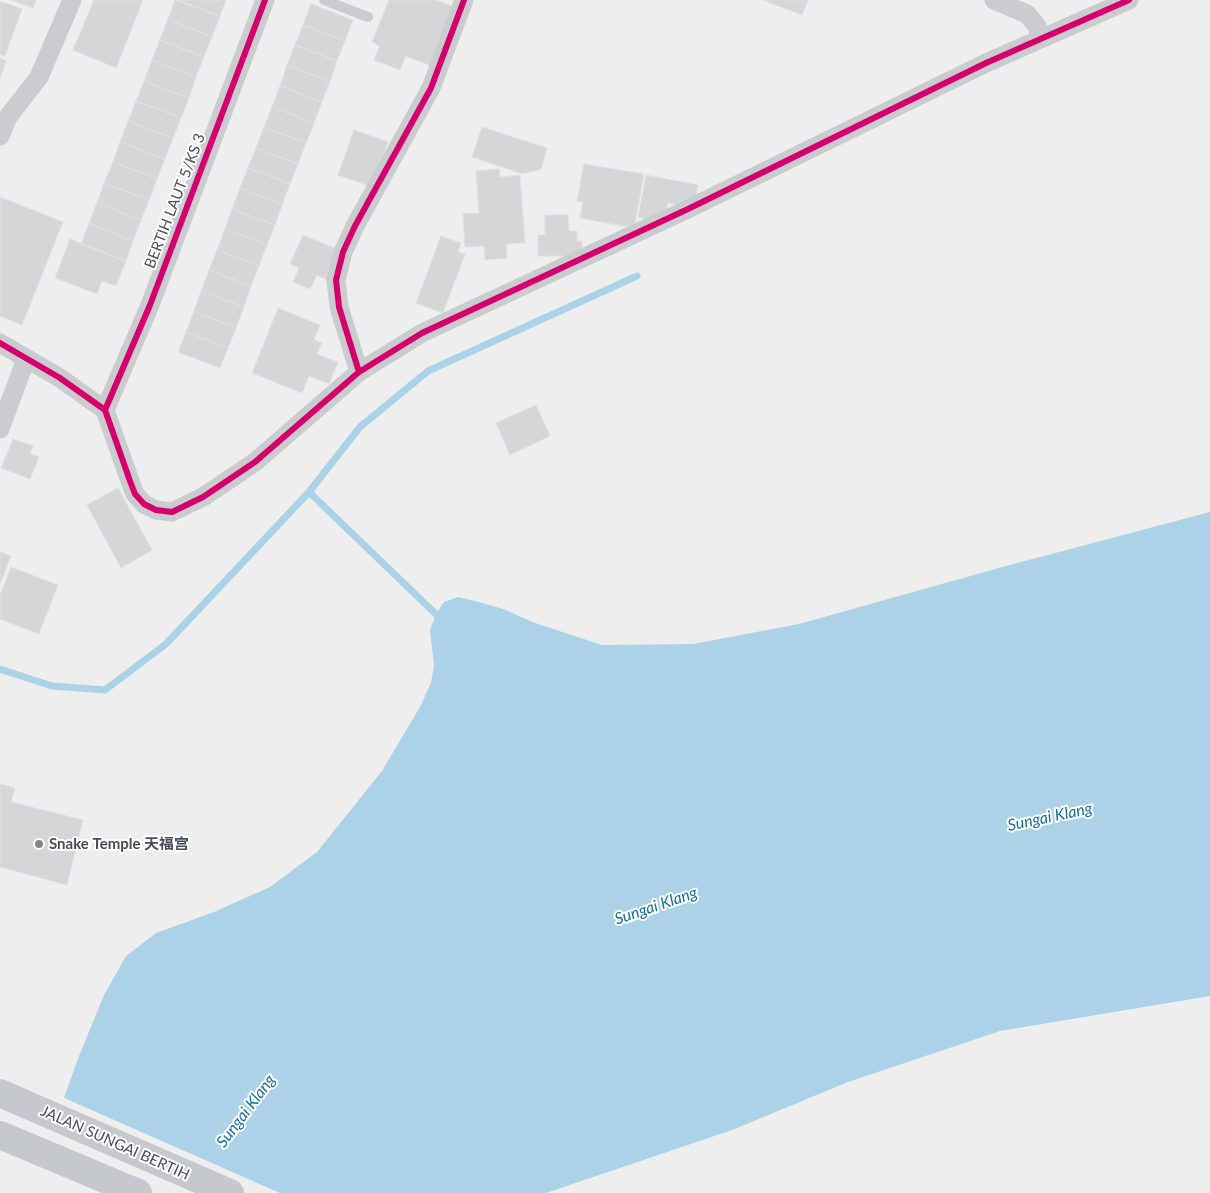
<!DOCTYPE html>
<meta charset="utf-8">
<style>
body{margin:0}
canvas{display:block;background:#eee}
</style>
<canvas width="1210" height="1193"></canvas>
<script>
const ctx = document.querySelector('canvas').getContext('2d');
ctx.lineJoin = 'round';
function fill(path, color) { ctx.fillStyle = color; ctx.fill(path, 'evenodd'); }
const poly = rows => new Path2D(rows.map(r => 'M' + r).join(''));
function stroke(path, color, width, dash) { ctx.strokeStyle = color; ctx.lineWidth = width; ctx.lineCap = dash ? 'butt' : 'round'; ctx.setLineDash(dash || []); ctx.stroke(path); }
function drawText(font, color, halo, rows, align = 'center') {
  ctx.font = font + ' Lato,"Noto Sans SC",sans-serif'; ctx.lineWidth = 4; ctx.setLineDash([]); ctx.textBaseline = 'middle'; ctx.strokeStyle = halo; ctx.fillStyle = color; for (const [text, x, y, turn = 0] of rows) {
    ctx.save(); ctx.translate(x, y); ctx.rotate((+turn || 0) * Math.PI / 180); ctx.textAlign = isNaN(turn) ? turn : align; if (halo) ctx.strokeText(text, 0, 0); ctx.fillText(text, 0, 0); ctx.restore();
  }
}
fill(poly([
 [1210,512,1210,996,1000,1031,848,1082,732,1130,546,1193,30,1193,79,1056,104,995,126,956,156,933,214,912,270,887,317,852,382,771,420,707,431,683,434,665,430,630,436,614,444,602,458,597,475,601,503,609,535,623,602,645,693,644,799,624,1006,566]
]), '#abd2e7');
fill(poly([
 [62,1097,280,1193,28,1193]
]), '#eee');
stroke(poly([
 [309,492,360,427,428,371,637,276],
 [0,669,52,686,105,690,166,644,309,492,442,620]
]), '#abd2e7', 7);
const building = poly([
 [11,0,36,0,33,8,11,0],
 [94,0,143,0,116,68,73,50,94,0],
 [175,0,220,16,212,37,168,19,175,0],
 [178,0,226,0,220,16,178,0],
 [389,0,436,0,455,7,431,66,406,56,400,70,374,60,380,46,372,42,389,0],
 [763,0,808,0,802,15,763,0],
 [0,1,22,9,5,56,0,55,0,1],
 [311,4,353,20,345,41,303,25,311,4],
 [168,19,212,37,204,57,160,40,168,19],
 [303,25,345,41,337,61,295,45,303,25],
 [160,40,204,57,196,77,152,60,160,40],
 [295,45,337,61,330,82,287,65,295,45],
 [0,58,6,61,0,78,0,58],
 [152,60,196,77,189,98,144,81,152,60],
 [287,65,330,82,322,102,280,86,287,65],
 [144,81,189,98,181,118,136,101,144,81],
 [280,86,322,102,314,123,272,107,280,86],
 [136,101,181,118,173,138,128,121,136,101],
 [272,107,314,123,306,143,264,127,272,107],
 [128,121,173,138,165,159,120,142,128,121],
 [264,127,306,143,298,164,256,148,264,127],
 [482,127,547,148,541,169,523,174,472,157,482,127],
 [354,130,388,142,372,187,338,175,354,130],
 [120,142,165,159,157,179,113,162,120,142],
 [256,148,298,164,290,184,248,168,256,148],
 [113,162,157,179,149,200,104,183,113,162],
 [584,164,644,174,634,228,580,218,583,202,577,201,584,164],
 [248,168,290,184,282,205,240,188,248,168],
 [499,169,500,177,520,175,525,243,506,244,507,258,485,260,484,246,465,247,463,214,479,213,476,171,499,169],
 [646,175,698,185,695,200,681,206,668,203,665,217,657,221,638,217,646,175],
 [104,183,149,200,141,220,97,203,104,183],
 [240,188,282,205,275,225,232,209,240,188],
 [0,197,63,222,22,325,0,316,0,197],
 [97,203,141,220,133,241,89,223,97,203],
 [232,209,275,225,267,245,225,229,232,209],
 [545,215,568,215,569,231,577,231,577,241,582,241,582,256,538,256,538,235,545,235,545,215],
 [89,223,133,241,126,261,81,244,89,223],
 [225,229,267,245,259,266,217,250,225,229],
 [303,235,339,250,327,280,317,275,310,289,293,282,299,268,290,264,303,235],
 [441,236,461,243,458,252,465,254,443,313,416,303,441,236],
 [70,239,126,261,116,286,102,281,97,294,55,278,70,239],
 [217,250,259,266,251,286,209,270,217,250],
 [209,270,251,286,244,307,201,291,209,270],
 [201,291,244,307,236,328,194,311,201,291],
 [278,308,320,325,314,340,322,343,317,354,338,362,329,384,309,376,302,393,252,373,278,308],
 [194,311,236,328,228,348,186,332,194,311],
 [186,332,228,348,220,368,178,352,186,332],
 [536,405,550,436,510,455,496,423,536,405],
 [13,439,33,446,30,453,39,457,30,479,1,468,13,439],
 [118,488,152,550,121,568,87,505,118,488],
 [0,552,11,556,0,584,0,552],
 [11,567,58,585,39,634,0,619,0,595,11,567],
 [0,784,15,788,11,802,83,820,67,885,0,867,0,784]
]);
fill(building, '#d5d6d8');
stroke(building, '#dfe0e1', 1);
stroke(poly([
 [324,0,368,17]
]), '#cacccf', 10);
stroke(poly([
 [994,0,1027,14,1037,26,1041,39],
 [0,136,8,117,39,77,72,0],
 [0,343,60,378,105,410,130,481,135,494,144,504,156,510,172,512,203,497,255,462,359,372,422,333,688,209,986,63,1129,0],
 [359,372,339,307,336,280,343,252,355,226,431,88,464,0],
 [105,410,150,305,265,0],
 [0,429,26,359]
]), '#cacccf', 19);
stroke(poly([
 [0,1093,230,1193],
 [0,1135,138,1193]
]), '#c5c8cc', 28);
stroke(poly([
 [0,343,60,378,105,410,130,481,135,494,144,504,156,510,172,512,203,497,255,462,359,372,422,333,688,209,986,63,1129,0],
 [359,372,339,307,336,280,343,252,355,226,431,88,464,0],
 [105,410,150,305,265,0]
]), '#d6006c', 6);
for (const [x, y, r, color] of [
 [39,844,5,"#81868d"]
]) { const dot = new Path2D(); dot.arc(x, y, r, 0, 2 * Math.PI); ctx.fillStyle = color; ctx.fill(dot); stroke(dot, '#fff', 2); }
drawText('15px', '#474e59', '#fff', [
 ["BERTIH LAUT 5/KS 3",175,201,-69],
 ["JALAN SUNGAI BERTIH",115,1143,24]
]);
drawText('bold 15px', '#474e59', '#fff', [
 ["Snake Temple 天福宫",49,844]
], 'left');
drawText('italic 16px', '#176d9b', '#fff', [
 ["Sungai Klang",1050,817,-12],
 ["Sungai Klang",656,906,-19],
 ["Sungai Klang",246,1111,-53]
]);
</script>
